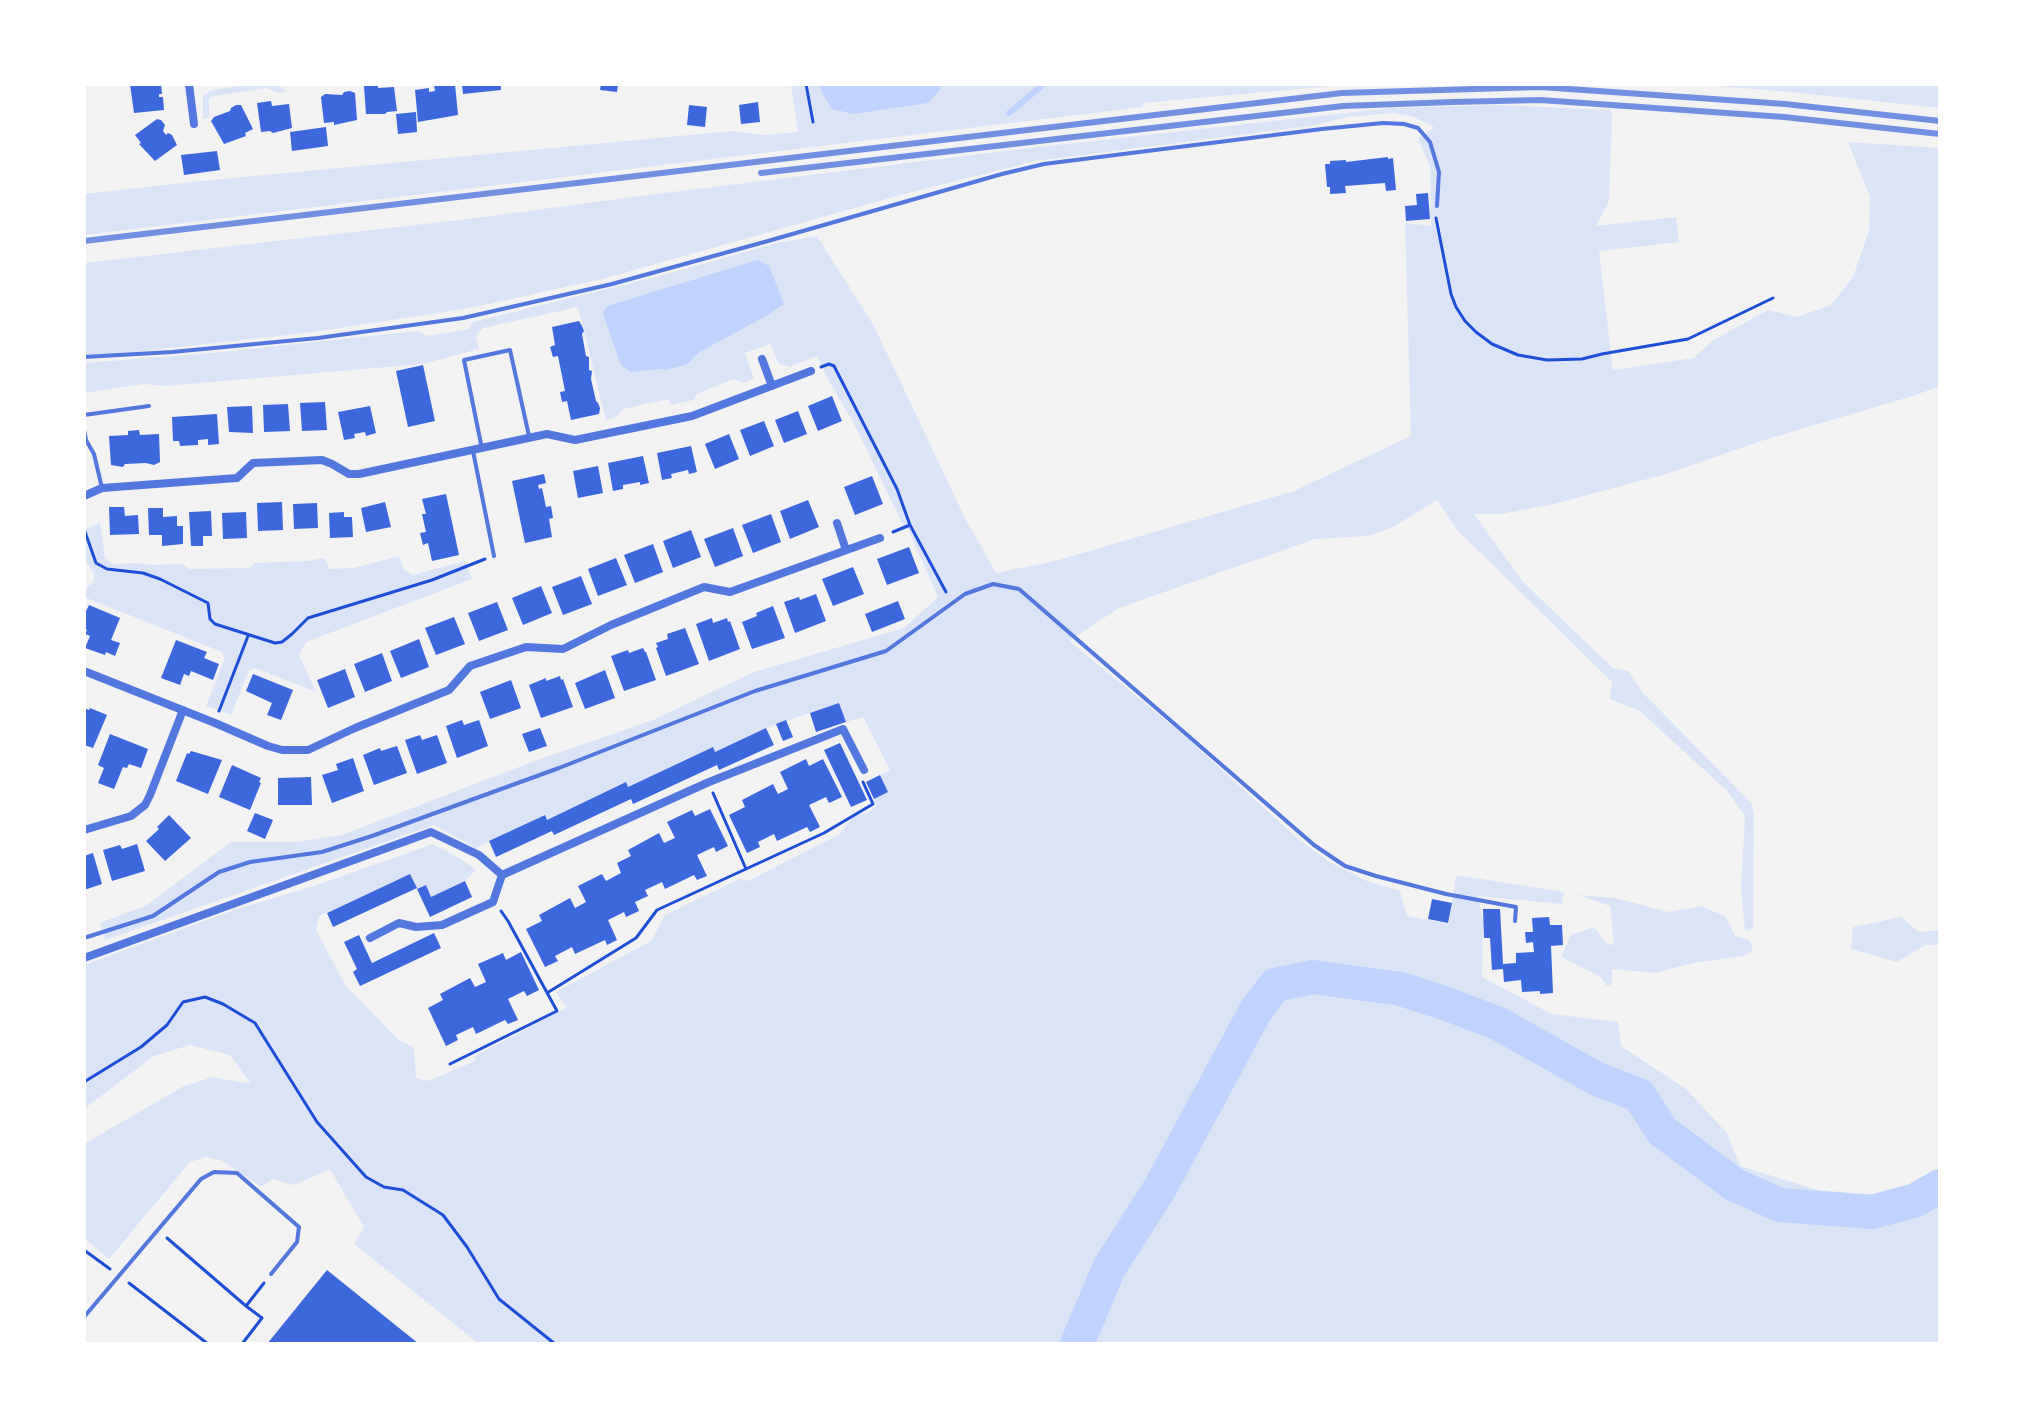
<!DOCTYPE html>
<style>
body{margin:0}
#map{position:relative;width:2024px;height:1428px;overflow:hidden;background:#f2f2f2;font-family:Lato,sans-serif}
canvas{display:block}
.frame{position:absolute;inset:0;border:86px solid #fff;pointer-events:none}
</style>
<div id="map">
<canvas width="2024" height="1428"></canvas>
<div class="frame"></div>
</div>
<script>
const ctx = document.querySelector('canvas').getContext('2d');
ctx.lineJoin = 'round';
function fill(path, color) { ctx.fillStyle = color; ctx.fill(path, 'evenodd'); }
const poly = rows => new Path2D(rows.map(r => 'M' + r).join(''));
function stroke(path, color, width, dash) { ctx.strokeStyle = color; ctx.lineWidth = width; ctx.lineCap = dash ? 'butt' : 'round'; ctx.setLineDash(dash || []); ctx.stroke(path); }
fill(poly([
 [256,84,277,84,287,92,279,93,267,88,214,96,209,99,209,117,205,119,203,118,203,96,211,90],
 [791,84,1353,84,1143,103,1143,107,84,235,84,194,201,181,732,131,764,135,798,132],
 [1695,84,1940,84,1940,108,1790,92],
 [1501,105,1610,110,1612,115,1609,201,1596,226,1676,217,1679,242,1599,251,1613,370,1694,358,1712,341,1768,310,1797,317,1831,305,1853,277,1869,230,1870,197,1848,142,1940,148,1940,386,1916,395,1761,441,1666,474,1554,504,1501,514,1474,514,1523,582,1613,668,1628,671,1643,693,1752,804,1754,814,1753,929,1745,931,1741,888,1745,816,1728,792,1640,711,1610,699,1612,682,1457,530,1437,500,1393,527,1368,536,1315,539,1119,608,1069,641,1180,732,1298,839,1329,862,1367,881,1400,891,1407,916,1449,924,1456,875,1564,892,1562,904,1478,896,1483,920,1482,977,1552,1014,1618,1022,1621,1046,1686,1089,1727,1133,1740,1166,1818,1190,1900,1197,1940,1185,1940,1344,479,1344,354,1244,364,1227,330,1169,294,1185,273,1179,261,1187,221,1160,206,1157,190,1162,109,1259,84,1238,84,1144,184,1086,213,1077,251,1084,230,1055,190,1045,154,1056,84,1109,84,965,234,910,314,886,433,844,461,859,476,870,465,881,431,897,426,885,417,889,410,874,319,916,316,930,345,985,398,1039,414,1048,416,1078,428,1081,475,1061,475,1056,566,1008,556,992,651,941,665,915,739,879,748,881,840,834,854,815,868,813,876,806,874,799,888,792,880,775,890,770,863,717,846,722,839,703,766,728,715,752,712,747,628,787,626,783,547,820,544,815,476,848,434,825,105,940,100,923,147,905,231,842,296,842,342,835,532,762,653,720,754,672,904,628,938,597,908,529,905,529,854,424,828,379,817,356,790,367,778,363,770,344,745,353,754,378,744,383,733,379,697,394,694,400,670,405,669,399,623,409,617,417,606,420,578,307,483,328,476,336,479,349,423,364,165,386,144,384,84,393,84,363,212,353,417,331,428,336,469,329,472,322,660,276,777,243,817,236,874,326,966,520,996,573,1055,561,1294,491,1411,436,1405,223,1431,226,1430,166,1418,139,1434,127,1414,117,1393,113,1349,117,1310,126,1036,161,904,194,606,278,470,308,314,332,107,355,84,355,84,263,476,218,648,195,1021,149,1308,117,1394,108],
 [100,522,105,558,112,564,139,563,150,565,183,564,189,569,249,568,255,563,308,561,324,558,330,569,354,568,399,556,404,570,413,575,465,561,472,579,306,642,299,655,316,692,255,668,249,670,231,715,206,706,225,658,222,652,84,597,84,590,94,581,94,573,84,558,84,530],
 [1578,895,1615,898,1669,912,1702,906,1726,917,1735,936,1750,940,1753,950,1744,956,1693,963,1655,973,1612,969,1612,984,1607,986,1601,977,1561,957,1571,935,1594,927,1608,945,1614,944,1610,906],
 [1901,917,1919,932,1940,930,1940,945,1925,945,1897,962,1851,949,1853,927]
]), '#dbe4f7');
fill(poly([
 [820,84,942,84,940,90,928,103,853,114,832,109,821,91],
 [758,260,769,266,784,304,766,316,698,353,688,364,666,370,657,369,631,372,621,365,603,314,607,306]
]), '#bfd3fe');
stroke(poly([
 [1009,113,1044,84]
]), '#bfd3fe', 6);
stroke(poly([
 [1077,1344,1109,1268,1160,1188,1256,1010,1275,985,1313,977,1401,989,1447,1004,1499,1024,1597,1079,1639,1095,1662,1131,1735,1185,1780,1205,1872,1212,1916,1200,1940,1186]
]), '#bfd3fe', 34);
fill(poly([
 [130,84,161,84,162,94,159,94,159,97,163,97,164,110,134,113],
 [434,84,455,84,458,115,418,122,415,90,429,88,429,92,435,91],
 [462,84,501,84,501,90,463,94],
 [601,84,618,84,617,92,600,90],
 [378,85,378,88,394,87,397,111,387,112,385,114,366,114,364,86],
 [350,91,355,93,357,120,334,125,334,122,324,123,321,97,325,94,342,95,344,92],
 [271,101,272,106,289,104,292,128,273,133,270,131,261,132,257,103],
 [758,102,760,122,741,124,739,105],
 [236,105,241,105,253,129,245,133,246,136,224,144,211,121,214,117,230,111,231,108],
 [689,105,707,107,705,127,687,125],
 [416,112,417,132,398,134,396,114],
 [157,119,161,120,165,125,163,131,166,135,168,133,172,135,177,145,155,161,139,144,141,143,135,135],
 [326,127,328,146,292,151,290,132],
 [217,151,220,170,184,175,181,155],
 [1388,157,1388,159,1393,158,1396,190,1386,191,1385,183,1345,186,1346,193,1330,194,1330,187,1327,187,1325,164,1330,164,1330,161,1346,160,1346,162],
 [1428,193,1430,219,1406,221,1405,206,1417,205,1416,194],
 [579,321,582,326,584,331,582,334,586,356,589,357,589,370,592,371,591,379,596,401,598,403,600,408,599,414,571,420,567,401,562,402,560,392,565,391,558,356,553,357,550,347,555,345,552,327],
 [423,365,435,421,408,427,396,371],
 [832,396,842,421,818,431,808,406],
 [325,402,327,430,302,431,300,403],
 [288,404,290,431,264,432,263,405],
 [252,406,253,433,229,432,227,407],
 [370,406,376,433,366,436,365,432,354,434,355,438,344,440,338,412],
 [798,411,807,434,784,443,775,420],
 [217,414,219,444,208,445,208,439,198,440,198,445,180,446,179,441,173,441,172,417],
 [764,421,774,446,750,456,740,430],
 [139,430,140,435,159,434,160,462,154,465,146,463,125,464,123,467,111,465,109,436,128,435,128,431],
 [729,434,739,459,715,469,705,444],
 [691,446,697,472,689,474,688,470,671,474,672,478,662,480,657,453],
 [643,456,649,483,640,485,640,482,623,485,623,489,613,491,608,463],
 [598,466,603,493,578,498,573,471],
 [544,474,546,483,538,485,539,489,542,488,546,507,551,506,553,518,549,519,552,537,525,543,512,481],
 [872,476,883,504,855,515,844,487],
 [446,494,459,555,432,561,428,543,423,545,420,533,426,532,422,514,426,514,422,499],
 [808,500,819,527,790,539,780,511],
 [282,502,283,530,258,531,257,503],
 [385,502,391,527,366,532,361,508],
 [317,503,318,528,294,529,293,504],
 [109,507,124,507,125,516,138,515,139,534,110,535],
 [148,508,163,508,163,517,177,516,177,526,183,526,183,544,162,546,162,535,149,535],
 [211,511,212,536,203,536,203,546,191,546,189,512],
 [246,512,247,538,223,539,222,513],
 [344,512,344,517,352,517,353,537,330,538,329,513],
 [771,514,781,542,753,553,742,525],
 [733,528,743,556,715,567,704,539],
 [691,530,701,557,673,568,663,541],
 [653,544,663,572,635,583,624,555],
 [909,547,919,573,887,585,877,559],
 [616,558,627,585,598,596,588,569],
 [853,567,864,594,833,606,822,579],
 [581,576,592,604,563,615,552,587],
 [541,586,552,613,523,625,512,598],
 [816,594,826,621,795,633,784,602,799,597,800,600],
 [898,601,905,619,872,632,865,614],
 [497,602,508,630,479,641,468,613],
 [89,605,120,618,111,640,120,643,115,656,106,652,105,655,85,648,90,636,85,634,87,630,84,629,84,610,86,611],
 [773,606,785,638,752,649,742,622,757,616,756,613],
 [454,617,465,644,436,655,425,628],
 [712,618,713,623,727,618,728,622,730,621,740,649,709,661,696,624],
 [685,628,699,664,666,676,656,648,658,647,656,643,668,639,667,634],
 [419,639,429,667,401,678,390,651],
 [176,640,207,652,204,658,219,664,213,680,191,671,189,676,184,674,180,685,161,678],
 [643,648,645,652,646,652,656,680,624,691,611,656,628,650,629,653],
 [382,653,392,681,365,692,354,664],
 [345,669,355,697,328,708,317,680],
 [605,670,615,698,585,709,575,683],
 [253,674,293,690,281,720,267,715,272,703,246,691],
 [560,676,561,680,563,679,573,707,541,718,529,685,546,678,546,681],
 [511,680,521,708,490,719,480,692],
 [839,703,846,722,816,732,810,713],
 [84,708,89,710,90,708,107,715,93,748,84,745],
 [462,720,464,725,479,720,488,746,457,758,446,726],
 [786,720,793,737,783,741,776,724],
 [540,728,547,746,529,752,522,734],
 [766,728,774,745,719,770,717,765,633,804,631,799,554,835,552,831,496,857,489,841,545,815,547,820,626,782,628,787,713,747,715,752],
 [110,734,148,749,141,768,129,764,127,768,123,767,114,789,98,783,104,768,98,765],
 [420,735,422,740,437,735,447,763,417,774,405,740],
 [840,743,867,800,851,807,824,750],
 [397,746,407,773,374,785,363,755,380,748,381,751],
 [191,751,222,760,208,794,176,781,187,753,189,754],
 [353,758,364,791,332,803,322,775,338,770,336,764],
 [806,759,809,766,823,759,842,797,829,803,826,797,809,805,820,827,810,832,807,827,777,841,774,834,758,842,760,847,747,853,729,815,745,807,742,800,773,784,778,794,788,789,780,772],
 [232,765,261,778,259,782,261,783,250,810,219,797],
 [880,775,888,792,874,799,866,782],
 [311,777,312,805,278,805,278,778],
 [710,809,728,846,716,852,714,847,697,855,707,876,697,880,694,875,665,889,662,882,645,890,648,896,635,902,639,911,626,917,624,912,608,920,617,940,607,945,605,940,575,954,572,947,555,956,558,961,545,967,526,929,542,921,539,915,570,898,575,908,586,902,578,886,602,874,606,881,621,873,617,863,631,856,628,850,659,833,664,843,675,838,667,822,692,810,695,816],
 [255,813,273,820,265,839,247,831],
 [169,815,191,838,165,861,146,841,159,829,157,827],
 [137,844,145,871,112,881,103,850,120,845,122,849],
 [93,853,102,884,84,890,84,856],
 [410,874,417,888,333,927,327,913],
 [465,881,472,897,430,917,417,889,426,885,431,897],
 [1432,899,1452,903,1448,923,1428,919],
 [1483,909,1500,909,1503,964,1516,963,1516,953,1534,952,1533,942,1526,943,1525,932,1533,932,1532,918,1549,917,1550,925,1562,925,1563,945,1551,946,1553,993,1540,994,1540,991,1522,992,1521,980,1504,982,1503,969,1492,970,1490,938,1484,938],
 [434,933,441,948,360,986,353,972,357,969,344,942,359,935,372,963],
 [521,952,539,990,527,996,524,991,508,999,518,1020,508,1024,505,1020,476,1034,473,1027,456,1035,458,1040,446,1046,428,1008,443,1000,440,994,470,978,475,987,486,982,478,964,503,953,506,960],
 [327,1270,419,1344,267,1344]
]), '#3d67dc');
stroke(poly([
 [806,84,813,122],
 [1436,218,1451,294,1456,307,1465,321,1476,332,1492,344,1518,355,1547,360,1582,359,1602,354,1688,339,1773,298],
 [821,367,829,364,834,366,897,489,910,525,893,532],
 [910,525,946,592],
 [84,529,96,563,107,569,143,573,160,579,208,603,210,619,215,624,275,643,282,642,292,634,308,618,432,580,485,559],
 [219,711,248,636],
 [713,793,746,869],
 [547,993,636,938,657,910,824,833,873,804,863,782],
 [450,1064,557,1011,508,921,501,911],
 [84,1082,141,1047,167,1025,183,1002,205,997,223,1004,255,1023,317,1122,366,1177,384,1187,403,1190,443,1215,467,1247,499,1299,555,1344],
 [167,1238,246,1306,264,1283],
 [84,1250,110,1269],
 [129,1283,208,1344],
 [242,1344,262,1318,246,1306]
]), '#1d4ed8', 3);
stroke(poly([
 [84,357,172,352,318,338,463,318,612,284,768,241,1002,174,1044,164,1322,129,1383,123,1404,124,1418,128,1430,142,1439,172,1437,206],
 [84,415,149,406],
 [84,430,86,440,94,454,102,488],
 [482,449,464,360,510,350,529,436],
 [473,451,494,556],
 [84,938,153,916,219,872,250,862,322,852,372,836,559,768,755,691,886,651,965,594,993,584,1019,589,1314,845,1345,866,1376,876,1446,894,1516,907,1515,921],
 [84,1317,201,1179,214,1172,237,1173,299,1227,297,1242,271,1274]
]), '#5277de', 4);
stroke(poly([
 [189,84,194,124],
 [762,359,772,386],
 [84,496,102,488,237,478,253,463,322,460,332,464,349,474,359,474,547,434,575,440,692,416,811,371],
 [837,523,846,550],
 [84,671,215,723,268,746,282,750,308,750,355,728,449,690,470,666,526,647,563,649,611,625,704,587,730,592,880,538],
 [84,830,131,816,145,805,150,795,183,710],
 [370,938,399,923,416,927,442,925,493,902,502,875],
 [84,958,431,832,479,855,502,875,709,782,843,729,864,770]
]), '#5277de', 8);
stroke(poly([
 [761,173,1343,106,1453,102,1540,100,1784,117,1940,134],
 [84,241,1342,93,1540,87,1785,104,1940,121]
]), '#7290e2', 6);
</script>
